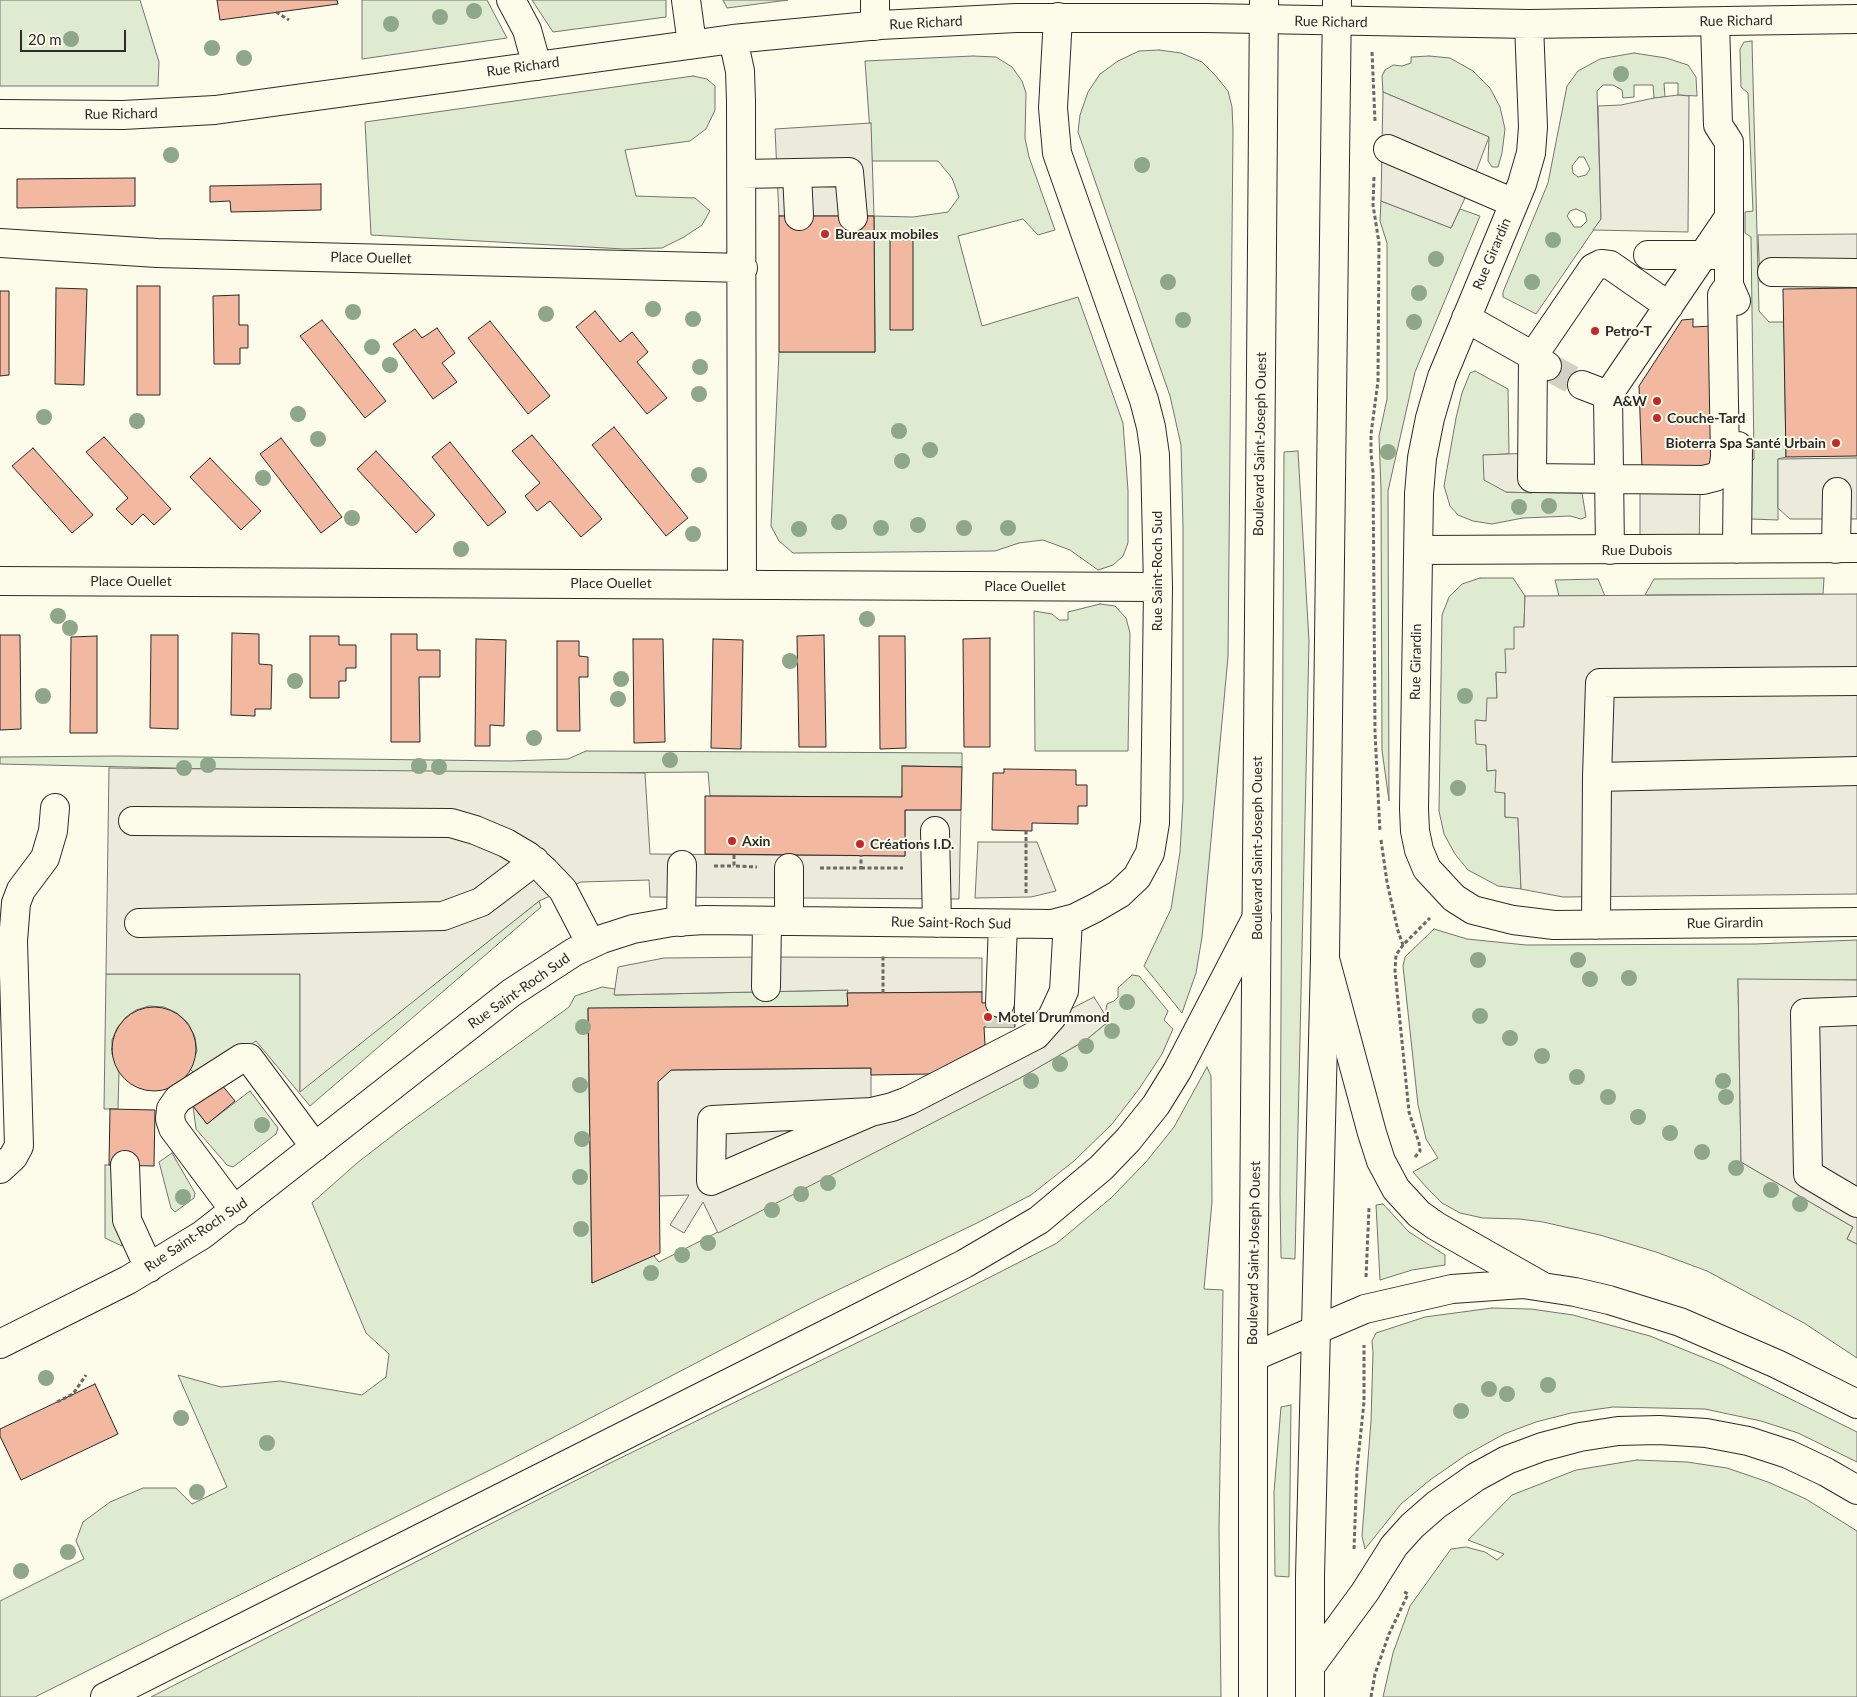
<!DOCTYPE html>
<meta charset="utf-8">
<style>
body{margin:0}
#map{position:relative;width:1857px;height:1697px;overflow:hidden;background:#fdfbea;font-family:Lato,sans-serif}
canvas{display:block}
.scale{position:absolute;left:20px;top:30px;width:106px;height:22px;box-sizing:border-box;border:2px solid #2b2b2b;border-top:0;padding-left:6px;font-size:15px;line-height:18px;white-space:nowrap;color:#2b2b2b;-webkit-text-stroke:4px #fdfbea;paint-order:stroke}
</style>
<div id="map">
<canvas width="1857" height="1697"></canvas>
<div class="scale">20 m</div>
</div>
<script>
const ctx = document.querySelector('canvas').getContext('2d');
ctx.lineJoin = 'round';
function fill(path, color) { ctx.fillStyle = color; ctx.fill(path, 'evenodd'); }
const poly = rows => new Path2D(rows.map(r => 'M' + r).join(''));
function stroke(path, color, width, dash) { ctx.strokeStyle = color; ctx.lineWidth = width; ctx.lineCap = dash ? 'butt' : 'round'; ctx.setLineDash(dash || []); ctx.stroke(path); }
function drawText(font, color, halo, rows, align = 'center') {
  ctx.font = font + ' Lato,sans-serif'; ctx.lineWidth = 4; ctx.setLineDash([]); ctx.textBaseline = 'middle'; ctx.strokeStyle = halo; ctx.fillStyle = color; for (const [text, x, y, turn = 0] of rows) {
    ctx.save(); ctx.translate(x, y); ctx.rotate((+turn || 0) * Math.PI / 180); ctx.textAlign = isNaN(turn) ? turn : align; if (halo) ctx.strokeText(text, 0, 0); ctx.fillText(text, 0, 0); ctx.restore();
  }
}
const green = poly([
 [0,0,140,0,159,62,158,86,0,86,0,0],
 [362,0,487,0,507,38,362,59,362,0],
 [532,0,666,0,666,17,553,32,532,0],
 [723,0,788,0,727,8,723,0],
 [1752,41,1759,311,1769,322,1784,322,1786,457,1778,459,1778,520,1751,519,1748,464,1754,459,1751,237,1745,233,1745,212,1753,211,1748,93,1741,87,1740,49,1744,42,1752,41],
 [1159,50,1181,53,1202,62,1215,75,1228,91,1232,107,1233,130,1228,657,1202,937,1196,973,1182,1013,1144,966,1171,909,1180,852,1183,800,1183,527,1181,445,1170,396,1078,132,1080,115,1088,92,1100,74,1118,61,1139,51,1159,50],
 [1634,53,1666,58,1688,65,1696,77,1697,96,1678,95,1678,83,1664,83,1665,97,1654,98,1653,85,1634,85,1634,97,1623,98,1622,90,1613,85,1603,85,1597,91,1601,219,1536,314,1503,297,1503,292,1548,183,1567,86,1578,71,1600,59,1634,53],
 [1579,157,1584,157,1590,169,1586,175,1578,177,1573,173,1572,166,1579,157],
 [1576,209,1585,213,1587,221,1581,227,1574,227,1567,216,1570,211,1576,209],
 [973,56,996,57,1012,67,1022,81,1026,93,1025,138,1029,157,1055,230,1038,235,1023,219,958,236,982,326,1078,297,1123,423,1128,490,1128,543,1123,556,1113,565,1098,570,1070,550,1043,540,1019,543,995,551,793,553,779,541,771,526,779,352,875,352,874,216,913,217,948,212,959,197,952,178,938,161,872,161,865,61,973,56],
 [1429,56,1450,58,1473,71,1490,88,1500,107,1505,129,1502,153,1498,167,1492,167,1488,161,1489,137,1383,92,1382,76,1385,70,1393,65,1402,66,1411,63,1411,57,1429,56],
 [693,76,707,79,715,86,715,110,706,129,690,141,625,150,636,196,695,198,710,211,702,225,684,237,662,248,624,249,371,235,365,122,693,76],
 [1381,201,1451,228,1460,209,1480,216,1415,372,1388,491,1389,801,1382,750,1381,489,1379,436,1387,399,1387,243,1380,221,1381,201],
 [1475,371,1508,389,1509,454,1483,455,1506,492,1582,493,1586,517,1581,519,1570,516,1523,518,1492,524,1473,521,1458,515,1450,506,1444,486,1456,418,1462,393,1470,373,1475,371],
 [1298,451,1309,641,1295,1259,1281,1258,1280,1195,1284,452,1298,451],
 [1480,578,1513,578,1525,596,1524,627,1506,673,1496,673,1497,698,1486,721,1476,720,1486,745,1487,771,1496,770,1505,793,1505,817,1518,817,1521,889,1498,886,1468,870,1455,854,1444,834,1439,811,1442,615,1449,597,1462,584,1480,578],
 [1824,578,1823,594,1645,595,1654,579,1824,578],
 [1598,579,1605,596,1559,596,1555,580,1598,579],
 [1100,604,1115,606,1126,618,1130,633,1128,751,1035,751,1034,611,1052,614,1059,620,1068,620,1068,612,1100,604],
 [586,751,962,753,962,767,903,766,902,797,710,796,708,772,432,774,0,764,0,757,117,756,510,761,568,759,586,751],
 [539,901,541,907,310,1106,256,1041,198,1077,190,1069,197,1051,195,1037,188,1023,177,1013,164,1007,149,1006,136,1010,126,1017,117,1028,112,1040,112,1054,119,1072,118,1109,104,1109,106,974,300,974,300,1091,539,901],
 [1434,929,1467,939,1526,945,1755,944,1857,940,1857,980,1738,980,1741,1162,1853,1227,1847,1239,1857,1244,1857,1358,1804,1323,1707,1271,1656,1252,1600,1235,1543,1222,1519,1219,1483,1218,1460,1213,1442,1203,1427,1188,1413,1172,1438,1158,1426,1139,1418,1105,1403,966,1405,957,1434,929],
 [1132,975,1139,976,1168,1011,1164,1020,1173,1029,1162,1054,1139,1089,1112,1124,1074,1161,1031,1195,977,1223,815,1301,506,1462,35,1697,0,1697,0,1601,84,1559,76,1541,83,1522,110,1502,143,1488,176,1488,192,1504,227,1487,178,1375,221,1387,280,1381,362,1395,386,1377,389,1354,366,1333,312,1203,357,1163,405,1126,569,1007,575,996,602,987,615,989,615,995,848,990,848,1006,588,1009,592,1283,653,1255,659,1262,1020,1078,1086,1040,1109,1021,1105,1015,1107,1004,1114,1001,1118,997,1118,988,1132,975],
 [1207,1067,1211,1076,1212,1202,1204,1289,1223,1290,1219,1529,1221,1697,151,1697,606,1465,951,1297,1057,1243,1111,1198,1146,1162,1174,1127,1207,1067],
 [250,1091,278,1128,276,1134,233,1167,227,1165,196,1129,193,1106,207,1124,250,1091],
 [172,1153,195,1193,194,1198,175,1212,171,1208,159,1162,172,1153],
 [105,1165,118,1165,122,1246,105,1238,105,1165],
 [1383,1204,1409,1232,1445,1255,1445,1265,1412,1270,1380,1280,1376,1205,1383,1204],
 [1492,1308,1531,1309,1573,1315,1650,1336,1722,1365,1857,1432,1857,1462,1798,1433,1761,1421,1705,1409,1613,1407,1571,1413,1536,1422,1504,1434,1466,1455,1430,1480,1401,1504,1365,1549,1362,1536,1371,1421,1373,1353,1372,1341,1376,1333,1425,1317,1492,1308],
 [1291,1405,1289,1577,1275,1576,1274,1492,1281,1407,1291,1405],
 [1637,1460,1687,1462,1727,1468,1768,1482,1806,1499,1857,1531,1857,1697,1383,1697,1393,1653,1410,1606,1451,1549,1466,1547,1485,1552,1497,1560,1504,1554,1468,1540,1512,1495,1576,1470,1637,1460]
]);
fill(green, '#deebd1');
stroke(green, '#74746e', 1);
const parking = poly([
 [1383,92,1489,137,1471,185,1451,228,1381,201,1383,92],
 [1678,95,1689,96,1688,232,1593,230,1601,219,1598,106,1621,105,1654,98,1678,95],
 [871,123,874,216,779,216,775,129,871,123],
 [1857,234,1857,282,1760,282,1758,235,1857,234],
 [1532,453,1532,493,1506,492,1484,480,1483,455,1532,453],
 [1857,458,1857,519,1790,519,1778,508,1778,459,1857,458],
 [1640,493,1700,493,1699,550,1640,550,1640,493],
 [1857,594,1857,894,1563,897,1521,889,1518,818,1505,817,1505,793,1495,792,1496,770,1487,771,1486,745,1476,744,1475,720,1486,721,1487,698,1497,698,1496,672,1506,673,1505,649,1514,649,1514,627,1524,627,1525,596,1857,594],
 [109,768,645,773,650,854,905,856,905,810,961,810,959,899,650,897,649,880,581,882,539,901,300,1092,300,974,106,974,109,768],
 [978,842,1037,842,1056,891,1031,897,975,898,978,842],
 [767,957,982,958,982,992,847,993,848,990,614,995,618,967,664,958,767,957],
 [1738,979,1857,980,1857,1244,1847,1239,1853,1227,1741,1162,1738,979],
 [1094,997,1109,1021,1086,1040,1020,1078,718,1233,703,1202,684,1233,670,1225,689,1195,659,1196,658,1082,671,1070,871,1068,871,1112,1094,997]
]);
fill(parking, '#eceadb');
stroke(parking, '#74746e', 1);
const building = poly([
 [217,0,337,0,338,4,220,20,217,0],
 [135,178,135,206,17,208,17,179,135,178],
 [321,184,321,210,231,212,230,201,210,202,210,186,321,184],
 [779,216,874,216,875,352,779,352,779,216],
 [890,240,913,240,913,330,890,330,890,240],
 [137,286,160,286,160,395,137,395,137,286],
 [56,288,87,289,84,385,55,384,56,288],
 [1857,288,1857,456,1786,457,1783,289,1857,288],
 [0,291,9,291,9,375,0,376,0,291],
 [239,295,239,325,248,325,248,348,240,348,240,364,214,364,213,296,239,295],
 [595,311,620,342,632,332,648,352,637,362,667,398,647,414,576,327,595,311],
 [1693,319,1693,327,1712,326,1716,467,1642,469,1639,386,1682,320,1693,319],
 [322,320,386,401,365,418,300,336,322,320],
 [490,321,550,396,528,414,468,338,490,321],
 [437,328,455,353,442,363,457,382,433,399,393,344,415,329,422,338,437,328],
 [614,427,688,518,666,536,592,445,614,427],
 [532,435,602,519,581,537,550,501,537,511,525,496,540,483,512,451,532,435],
 [104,437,171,509,154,525,143,514,132,525,116,509,128,498,86,452,104,437],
 [281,438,342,517,321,533,260,454,281,438],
 [450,442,506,512,488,526,432,457,450,442],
 [33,448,93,515,72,533,12,466,33,448],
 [376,451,435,515,416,533,357,469,376,451],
 [210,458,261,511,241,530,190,477,210,458],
 [232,633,259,634,259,664,272,665,271,709,255,709,255,716,231,715,232,633],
 [391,634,417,634,417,650,440,650,440,677,419,677,420,742,391,742,391,634],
 [0,635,20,635,21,729,0,730,0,635],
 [151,635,178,635,178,729,150,728,151,635],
 [824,635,826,747,799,747,797,636,824,635],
 [97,636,97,733,70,733,71,637,97,636],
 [310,636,339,636,339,645,356,645,356,668,346,668,346,681,339,681,339,698,310,698,310,636],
 [879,636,905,636,906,748,880,749,879,636],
 [990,638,990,747,964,747,963,639,990,638],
 [476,639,506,640,504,726,490,725,490,746,475,746,476,639],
 [633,639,663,639,665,742,634,743,633,639],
 [713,639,743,640,741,749,711,748,713,639],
 [557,641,579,641,579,656,588,657,588,677,579,677,580,731,557,731,557,641],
 [902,766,962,767,961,810,905,810,905,856,705,854,705,796,902,797,902,766],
 [1004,769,1076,770,1076,785,1087,785,1087,806,1078,806,1078,824,1032,823,1032,831,992,830,993,773,1004,773,1004,769],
 [982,992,982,1003,1014,1002,1015,1027,984,1027,985,1045,930,1074,871,1075,871,1068,671,1070,658,1082,660,1253,592,1283,588,1008,848,1006,847,993,982,992],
 '112 1049a42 42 0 1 1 84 0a42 42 0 1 1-84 0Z',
 [221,1084,235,1101,207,1124,193,1106,221,1084],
 [110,1109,155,1110,154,1166,109,1165,110,1109],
 [95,1384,118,1434,21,1480,0,1436,0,1429,95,1384]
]);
fill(building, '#f2b8a0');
stroke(building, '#2b2b2b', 1);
stroke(poly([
 [1547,366,1582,385],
 [1000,1027,1000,1003]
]), '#d3d1c4', 28, [28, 14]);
const minor = poly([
 [511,0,527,30,537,66],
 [686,0,692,44],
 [875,0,875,26],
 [1715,22,1718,125,1729,142,1729,285,1736,301],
 [1529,24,1533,127,1531,153,1522,184,1442,377,1430,418,1422,458,1419,494,1414,809,1415,831,1419,850,1427,869,1454,898,1473,910,1513,920,1554,925,1857,922],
 [733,39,740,71,741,101,742,584],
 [0,114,123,115,215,110,733,39,880,25,1016,18,1205,18,1529,24,1857,19],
 [1388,149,1514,203],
 [797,173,799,216],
 [742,174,849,172,853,217],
 [0,243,157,253,743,268],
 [1648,255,1718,255],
 [1772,272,1857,273],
 [1466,318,1533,356,1532,478,1703,480,1715,477,1723,471,1725,457,1722,295,1729,285],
 [1547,366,1533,356,1593,268,1601,264,1610,265,1669,306],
 [1582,385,1608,395],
 [1737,549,1738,446],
 [1836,549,1837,492],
 [1418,550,1857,548],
 [1610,550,1608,395,1729,217],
 [0,581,1158,587],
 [1857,681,1600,683,1597,777,1857,771],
 [133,821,451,823,475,830,506,843,528,856,544,870,563,890,591,944],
 [935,831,937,923],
 [789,868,789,921],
 [681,922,682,865],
 [139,923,443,916,481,902,535,861],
 [1596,925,1597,777],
 [0,941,13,941,19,1146,13,1157,0,1169],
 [13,941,16,903,21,890,45,858,53,831,55,808],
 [766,987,767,921],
 [1000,1003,1003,924],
 [1857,1011,1805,1013,1808,1174,1857,1203],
 [871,1112,711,1181,712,1120,871,1112,892,1107,908,1101,1036,1035,1052,1017,1064,991,1068,920],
 [125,1165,127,1220,149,1268],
 [235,1211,173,1128,170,1119,171,1109,178,1099,242,1058,249,1058,315,1147],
 [0,1344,128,1280,202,1235,511,993,574,952,602,939,633,929,672,922,705,920,1052,924,1075,918,1095,908,1119,894,1137,877,1150,853,1155,823,1158,587,1155,455,1151,427,1144,400,1057,153,1053,108,1058,17]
]);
const major = poly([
 [1253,1697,1253,1357,1264,0],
 [1310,1697,1310,1576,1325,959,1337,0]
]);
const highway = poly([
 [1325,959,1372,1133,1381,1161,1396,1189,1419,1214,1436,1226,1540,1285],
 [1253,1357,1365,1309,1452,1289,1523,1284,1575,1292,1609,1300,1680,1322,1777,1364,1857,1404],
 [1310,1667,1365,1592,1394,1546,1412,1526,1436,1505,1476,1477,1507,1460,1542,1447,1580,1437,1618,1431,1659,1430,1706,1433,1748,1441,1788,1454,1826,1472,1857,1490],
 [105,1697,860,1317,964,1264,1039,1220,1101,1168,1128,1140,1156,1105,1177,1071,1257,917]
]);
stroke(minor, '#2b2b2b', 30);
stroke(major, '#2b2b2b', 30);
stroke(highway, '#2b2b2b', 30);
stroke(poly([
 [276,12,289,20],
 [1372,52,1375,121],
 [1374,177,1373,205,1379,243,1378,381,1371,434,1371,453,1373,472,1375,732,1380,832],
 [1381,840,1387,882,1398,931,1403,945],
 [734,855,734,866,757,867],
 [714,866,734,866],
 [820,868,861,868,861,855],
 [861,868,903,868],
 [1026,893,1026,831],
 [883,993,883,954],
 [1415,1157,1420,1151,1419,1143,1409,1112,1395,971,1396,955,1403,945,1430,918],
 [1366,1277,1369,1208],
 [57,1402,73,1394,86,1375],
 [1354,1549,1357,1469,1364,1402,1364,1345],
 [1371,1697,1375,1674,1389,1634,1408,1594,1403,1591]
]), '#6a6964', 3, [4, 2.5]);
stroke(minor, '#fdfbea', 28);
stroke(major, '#fdfbea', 28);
stroke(highway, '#fdfbea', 28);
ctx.fillStyle = '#8ea78a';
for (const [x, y] of [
 [474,11],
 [440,17],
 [391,24],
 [71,39],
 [212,48],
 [244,58],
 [1621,74],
 [171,155],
 [1142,165],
 [1553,240],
 [1436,259],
 [1168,282],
 [1532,282],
 [1419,293],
 [653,309],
 [353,312],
 [546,314],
 [693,319],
 [1183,320],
 [1414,322],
 [372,347],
 [390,365],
 [700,367],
 [699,394],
 [298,414],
 [44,417],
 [137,421],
 [899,431],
 [318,439],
 [930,450],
 [1388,452],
 [902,461],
 [699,475],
 [263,478],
 [1549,506],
 [1519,507],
 [352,518],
 [839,522],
 [918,525],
 [881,528],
 [964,528],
 [1008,528],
 [799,529],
 [693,534],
 [461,549],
 [58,616],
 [867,619],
 [70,628],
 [790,661],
 [621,679],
 [295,681],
 [43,696],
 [1465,696],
 [618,699],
 [534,738],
 [670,760],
 [208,765],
 [419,766],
 [439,767],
 [184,768],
 [1458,788],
 [1478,960],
 [1578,960],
 [1629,978],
 [1590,979],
 [1127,1002],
 [1480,1016],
 [583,1027],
 [1112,1031],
 [1510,1038],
 [1086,1046],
 [1542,1056],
 [1060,1064],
 [1577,1077],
 [1031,1081],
 [1723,1081],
 [580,1085],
 [1608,1097],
 [1726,1097],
 [1638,1117],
 [262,1125],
 [1670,1133],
 [582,1139],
 [1702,1152],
 [1736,1168],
 [580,1177],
 [828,1183],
 [1771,1190],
 [801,1194],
 [183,1197],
 [1800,1204],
 [772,1210],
 [581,1229],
 [708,1243],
 [682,1255],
 [651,1273],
 [46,1378],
 [1548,1385],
 [1489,1389],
 [1507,1394],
 [1461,1411],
 [181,1418],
 [267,1443],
 [197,1492],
 [68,1552],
 [21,1571]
]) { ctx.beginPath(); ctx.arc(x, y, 8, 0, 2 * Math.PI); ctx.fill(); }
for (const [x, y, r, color] of [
 [825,234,5,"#c62828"],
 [1595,331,5,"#c62828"],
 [1657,401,5,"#c62828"],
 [1657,418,5,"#c62828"],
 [1836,443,5,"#c62828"],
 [732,841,5,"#c62828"],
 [860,844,5,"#c62828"],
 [988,1017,5,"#c62828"]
]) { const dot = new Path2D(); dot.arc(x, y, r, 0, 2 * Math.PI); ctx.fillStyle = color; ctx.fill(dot); stroke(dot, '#fdfbea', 2); }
drawText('14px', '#2b2b2b', '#fdfbea', [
 ["Rue Richard",1736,21,-1],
 ["Rue Richard",1331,22,1],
 ["Rue Richard",926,23,-3],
 ["Rue Richard",523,67,-8],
 ["Rue Richard",121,114,-1],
 ["Rue Girardin",1492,254,-67],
 ["Place Ouellet",371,258,1],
 ["Boulevard Saint-Joseph Ouest",1260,444,-89],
 ["Rue Dubois",1637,550],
 ["Rue Saint-Roch Sud",1157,571,-90],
 ["Place Ouellet",131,581],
 ["Place Ouellet",611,583],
 ["Place Ouellet",1025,586],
 ["Rue Girardin",1416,662,-89],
 ["Boulevard Saint-Joseph Ouest",1257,848,-90],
 ["Rue Saint-Roch Sud",951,923,1],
 ["Rue Girardin",1725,923,-1],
 ["Rue Saint-Roch Sud",519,991,-35],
 ["Rue Saint-Roch Sud",196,1235,-34],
 ["Boulevard Saint-Joseph Ouest",1254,1253,-89]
]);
drawText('bold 14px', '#2b2b2b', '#fdfbea', [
 ["Bureaux mobiles",835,234],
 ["Petro-T",1605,331],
 ["A&W",1647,401,"right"],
 ["Couche-Tard",1667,418],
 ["Bioterra Spa Santé Urbain",1826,443,"right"],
 ["Axin",742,841],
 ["Créations I.D.",870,844],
 ["Motel Drummond",998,1017]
], 'left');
</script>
